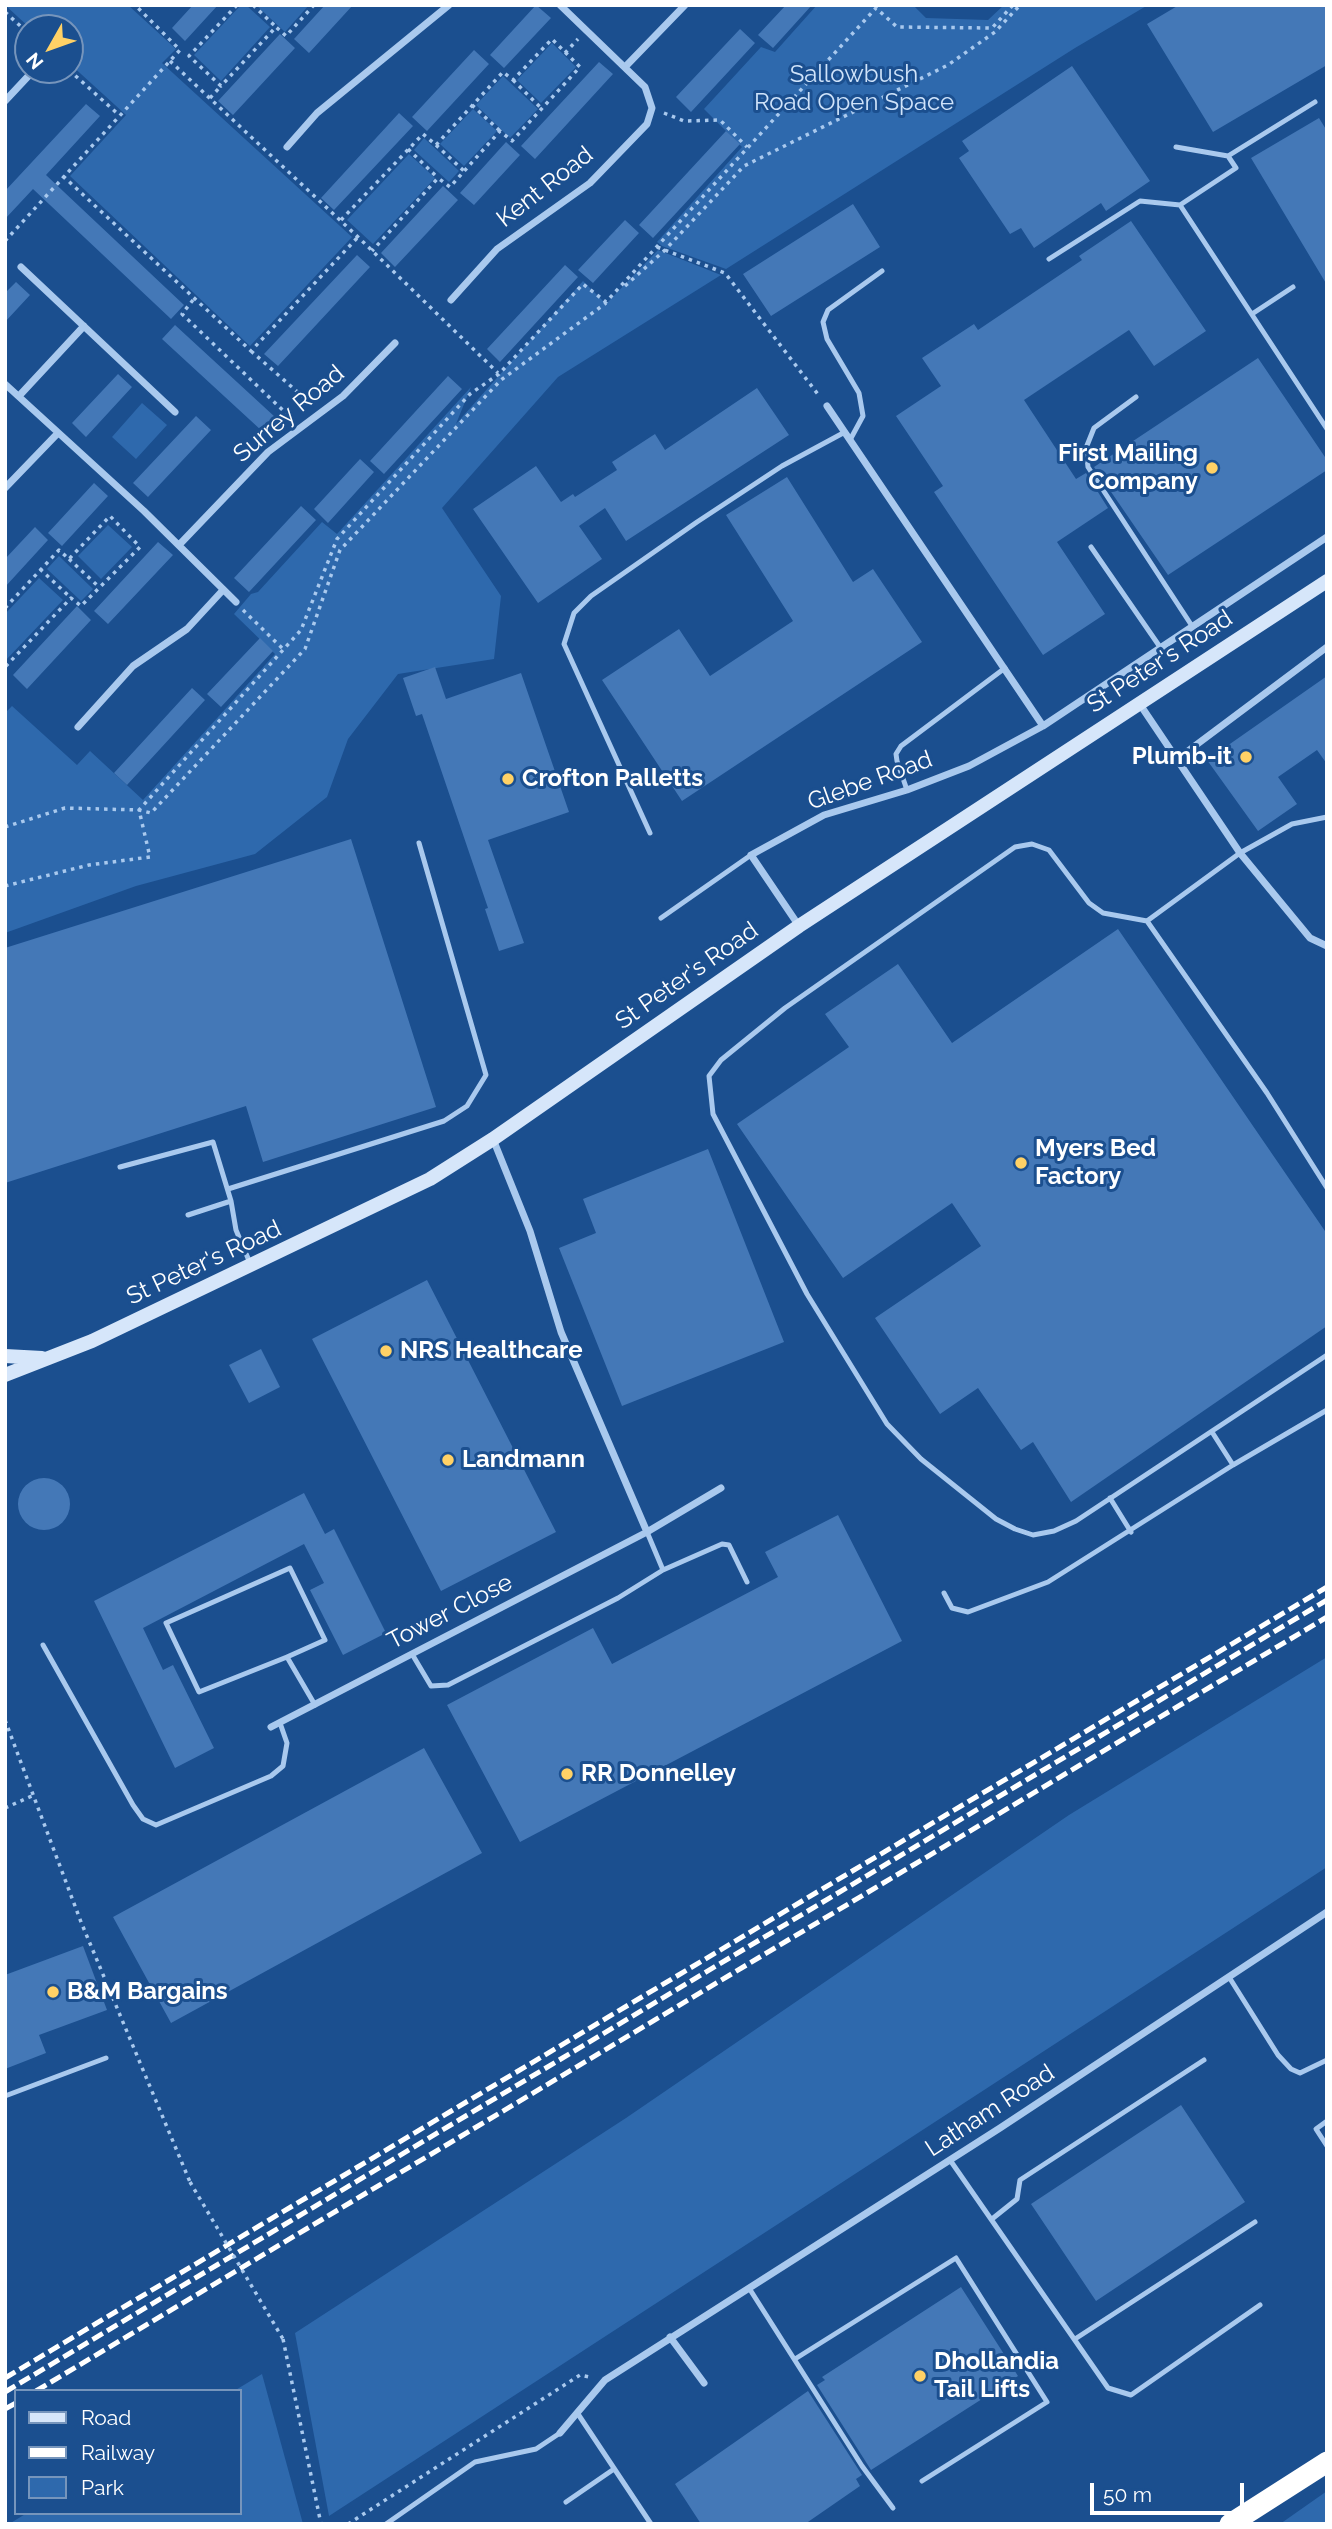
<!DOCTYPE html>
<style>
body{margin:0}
#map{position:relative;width:1332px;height:2529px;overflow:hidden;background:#1b4f8f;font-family:Raleway,sans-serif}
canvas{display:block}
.frame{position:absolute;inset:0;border:7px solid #fff;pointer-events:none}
.legend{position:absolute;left:14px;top:2389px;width:228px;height:126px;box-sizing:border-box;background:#1b4f8f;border:2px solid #7695bc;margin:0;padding:9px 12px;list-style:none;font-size:21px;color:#fff}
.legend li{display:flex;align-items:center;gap:14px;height:35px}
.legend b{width:35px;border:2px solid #7695bc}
.north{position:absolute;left:14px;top:14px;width:70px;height:70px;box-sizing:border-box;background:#1b4f8f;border:2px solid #7695bc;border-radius:50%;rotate:230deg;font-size:19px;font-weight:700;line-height:28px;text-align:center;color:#fff}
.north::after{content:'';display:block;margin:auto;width:24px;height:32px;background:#ffd166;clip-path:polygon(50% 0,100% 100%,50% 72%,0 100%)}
.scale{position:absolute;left:1090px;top:2483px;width:154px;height:32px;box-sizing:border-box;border:4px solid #fff;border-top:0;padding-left:9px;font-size:21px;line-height:24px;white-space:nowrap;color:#fff;-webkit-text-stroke:5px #1b4f8f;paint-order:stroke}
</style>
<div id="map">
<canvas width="1332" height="2529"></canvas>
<div class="frame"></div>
<ul class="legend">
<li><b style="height:9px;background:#d6e6fa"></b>Road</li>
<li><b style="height:9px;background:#fff"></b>Railway</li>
<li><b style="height:19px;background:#2e69ad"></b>Park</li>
</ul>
<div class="north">N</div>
<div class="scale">50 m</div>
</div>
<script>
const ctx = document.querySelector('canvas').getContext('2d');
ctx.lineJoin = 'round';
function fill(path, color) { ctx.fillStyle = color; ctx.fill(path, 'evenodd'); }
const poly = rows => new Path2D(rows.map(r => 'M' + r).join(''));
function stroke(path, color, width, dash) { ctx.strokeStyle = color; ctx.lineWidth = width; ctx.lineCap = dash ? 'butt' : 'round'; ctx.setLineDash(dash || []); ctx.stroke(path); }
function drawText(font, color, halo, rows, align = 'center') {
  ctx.font = font + ' Raleway,sans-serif'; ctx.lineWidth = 6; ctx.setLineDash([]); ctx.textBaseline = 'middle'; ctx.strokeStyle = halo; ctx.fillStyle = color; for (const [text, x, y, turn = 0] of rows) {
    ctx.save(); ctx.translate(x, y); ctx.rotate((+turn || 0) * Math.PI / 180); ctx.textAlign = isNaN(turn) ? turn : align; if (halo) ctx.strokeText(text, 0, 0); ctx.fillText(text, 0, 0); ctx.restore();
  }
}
fill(poly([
 [5,5,128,5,176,49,162,63,352,237,250,346,70,176,126,115,70,64,70,28,30,28],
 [241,5,246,5,270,27,221,81,194,55],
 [256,5,309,5,285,32],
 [817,5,913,5,926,18,988,20,1004,5,1148,5,1075,48,726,269,662,246,657,242,742,147,704,109,761,47,775,52],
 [552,43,576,67,541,103,517,80],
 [503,76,538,109,510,138,476,105],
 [473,109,497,131,464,166,440,144],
 [424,138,459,171,449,182,414,150],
 [409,154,435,178,373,244,347,220],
 [658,250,721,275,558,377,442,508,501,596,494,659,398,674,348,739,327,797,255,854,136,886,5,933,5,713,12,706,77,765,90,751,143,800,275,654,234,614,251,594,258,592,322,522,337,534,471,387,456,424,583,281,606,304],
 [142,403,167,425,136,459,112,437],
 [108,525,132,547,101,579,78,556],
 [59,556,93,589,81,601,47,569],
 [39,578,63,600,5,661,5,614],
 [1327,1657,1327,1867,329,2516,295,2333,626,2118,1069,1815],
 [262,2374,303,2524,9,2524,27,2513,240,2513,240,2391,234,2391],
 [1327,2491,1327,2524,1280,2524]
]), '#2e69ad');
fill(poly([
 [193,5,218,5,185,41,172,28],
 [325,5,353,5,309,53,294,39],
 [536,5,551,18,504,68,490,55],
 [786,5,812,5,773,48,758,35],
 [1179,5,1327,5,1327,65,1213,132,1147,24],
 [740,29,755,43,691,112,676,97],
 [280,34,295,48,233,115,218,101],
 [474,50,489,64,427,131,412,117],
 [599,62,613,74,535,159,521,146],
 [1072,66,1150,181,1106,211,1101,203,1034,248,1021,228,1010,234,959,158,969,151,962,141],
 [86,104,100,116,46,175,184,305,171,319,33,189,5,219,5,191],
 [399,113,413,126,334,210,321,198],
 [1319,118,1327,131,1327,285,1251,158],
 [726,131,740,144,653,238,639,225],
 [506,142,520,155,474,205,460,193],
 [443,186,458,200,395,267,381,253],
 [853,204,880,247,771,316,743,274],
 [625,220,639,233,593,283,578,270],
 [1131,221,1206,331,1154,366,1129,330,1024,400,1076,479,1086,473,1108,508,1057,542,1105,614,1043,655,934,492,943,486,896,416,941,386,922,358,974,324,978,330,1082,260,1079,256],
 [357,255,370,267,278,366,264,354],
 [565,265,578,277,500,362,487,349],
 [16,282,30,295,5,322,5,293],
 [175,325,275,417,262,431,162,339],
 [1258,358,1327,460,1327,470,1168,575,1094,467],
 [118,374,132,387,86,437,72,423],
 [448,376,462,389,384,474,370,461],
 [757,388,789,435,626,541,605,508,579,526,602,559,538,603,473,509,536,466,561,502,573,494,575,497,617,470,612,462,655,434,665,450],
 [196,416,211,430,148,497,133,483],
 [360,459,374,472,328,523,314,509],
 [787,477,853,582,873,569,922,642,682,801,602,680,679,629,710,676,793,621,726,515],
 [94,483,108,496,62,546,48,533],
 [301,506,316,520,249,592,234,578],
 [35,527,48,540,5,587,5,559],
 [158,542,173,555,108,624,94,611],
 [77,606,91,620,27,689,13,675],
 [260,638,273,651,221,707,207,694],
 [435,667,446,699,521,673,569,812,488,840,524,943,499,951,485,909,488,908,422,714,416,716,403,678],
 [1327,676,1327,764,1317,750,1278,777,1297,804,1258,831,1207,760],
 [192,688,205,700,127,785,114,773],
 [351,839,436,1107,263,1162,246,1106,5,1183,5,948],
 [1118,929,1327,1234,1327,1326,1071,1502,1033,1442,1021,1450,978,1388,940,1414,875,1318,981,1246,952,1203,843,1278,737,1124,849,1047,825,1014,898,964,952,1043],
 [708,1149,784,1342,622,1406,559,1248,596,1233,583,1199],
 [427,1280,556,1532,441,1591,312,1339],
 [261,1349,280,1387,249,1403,229,1365],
 '18 1504a26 26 0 1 1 52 0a26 26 0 1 1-52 0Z',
 [304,1493,325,1534,334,1529,386,1633,343,1655,310,1590,324,1583,304,1544,143,1628,163,1670,173,1665,214,1748,175,1768,94,1601],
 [838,1515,902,1641,520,1842,447,1705,593,1628,612,1664,778,1577,765,1552],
 [424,1748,482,1853,171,2023,113,1917],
 [83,1946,107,2010,39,2035,46,2053,5,2069,5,1975],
 [1181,2105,1245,2202,1096,2301,1031,2204],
 [961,2287,1018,2376,871,2470,817,2385,825,2380,822,2377],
 [808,2391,862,2475,856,2479,860,2486,805,2524,701,2524,675,2484]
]), '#4478b7');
stroke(poly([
 [237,5,189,56,221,86,276,27,286,36,314,5],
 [253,5,276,27],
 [5,12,28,33],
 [565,53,578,39],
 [170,61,358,237,498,373],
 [69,70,119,115],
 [513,80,541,108],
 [210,98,221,86],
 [472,105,500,131],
 [664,113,684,121,720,120,747,147],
 [436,145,464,171],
 [408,149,438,178],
 [63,176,251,351,358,237],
 [341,220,423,134,436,145,503,72,513,80,552,39,580,67,512,141,500,131,450,187,438,178,372,251],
 [5,241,180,50,135,5],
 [657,247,725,273,820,397],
 [625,286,665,250,744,166,948,65,995,32,1020,5],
 [193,300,182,314,292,419],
 [251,351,310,403],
 [69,559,99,587],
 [40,569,71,598],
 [5,608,59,550,69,559,110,516,140,547,81,606,71,598,5,667],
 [243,610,284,650],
 [5,827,65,808,139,810,151,813,305,649,340,550,501,380,606,303],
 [5,886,89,865,150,857,139,810,301,630,337,539,470,394,499,374,583,284,606,302,876,8,897,27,992,28,1013,5],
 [5,1720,81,1922,190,2182],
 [5,1808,34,1795],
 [283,2339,321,2524],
 [348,2524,580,2375,589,2377]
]), '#a9c9ee', 3.5, [3.5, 5]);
stroke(poly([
 [1176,147,1228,156],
 [1180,205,1327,429],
 [1049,259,1140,201,1180,205,1236,168,1228,156,1315,102],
 [1252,314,1293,287],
 [1136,397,1094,428,1086,448,1088,467,1192,626],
 [850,440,863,416,859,393,827,339,823,322,828,310,882,271],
 [1091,547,1160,647],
 [907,790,897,761,896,754,901,746,1005,668],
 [1327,817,1292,824,1240,853,1147,921,1103,913,1089,903,1049,850,1032,844,1015,847,785,1008,721,1060,709,1076,713,1114,807,1294,887,1424,921,1459,996,1519,1015,1529,1033,1535,1054,1531,1076,1521,1327,1355],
 [650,833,564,644,574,613,591,596,697,522,782,466,845,432],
 [661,918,751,855],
 [1147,921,1267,1093,1327,1188],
 [120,1167,213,1142,231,1201,236,1230,250,1263],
 [228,1189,444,1121,467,1106,486,1075,419,843],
 [188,1215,231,1201],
 [1233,1465,1327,1410],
 [1110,1498,1131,1532],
 [647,1532,663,1570,722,1544,729,1545,747,1582],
 [944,1593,952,1608,968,1612,1048,1582,1233,1465,1212,1432],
 [43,1645,133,1805,143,1819,156,1825,271,1776,283,1766,287,1743,280,1723],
 [412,1654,431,1686,448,1685,618,1598,663,1570],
 [287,1657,325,1640,290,1568,166,1623,199,1692,287,1657,315,1705],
 [1229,1977,1278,2055,1291,2069,1300,2073,1327,2060],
 [5,2096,106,2058],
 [1327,2121,1316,2129,1327,2146],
 [950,2160,1108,2388,1131,2395,1260,2305],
 [992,2219,1017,2199,1020,2180,1204,2060],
 [749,2288,862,2466,893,2508],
 [1075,2339,1255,2222],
 [795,2359,956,2258,1047,2402,922,2481],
 [578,2414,651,2524],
 [566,2502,614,2469],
 [386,2524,475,2462,536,2449,560,2433]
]), '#a9c9ee', 5);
stroke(poly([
 [626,66,685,5],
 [5,101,34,70],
 [287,147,317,113,449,5],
 [21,267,175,412],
 [451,300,497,249,590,183,647,124,652,108,645,87,560,5],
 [5,384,144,511,236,602],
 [19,396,84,326],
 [827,406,1043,726],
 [5,488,58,433],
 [179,545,268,452,343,396,395,343],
 [1139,703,1240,853,1310,938,1327,946],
 [78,727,133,666,187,629,223,590],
 [1176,760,1327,647],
 [799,926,751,855,824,815,907,790,969,766,1043,726,1327,537],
 [493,1139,530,1231,561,1332,647,1532],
 [271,1727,647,1532,721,1488],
 [670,2337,704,2383],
 [560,2433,605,2380,1000,2128,1327,1912]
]), '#a9c9ee', 7);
stroke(poly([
 [5,1356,42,1358],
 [5,1375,92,1341,430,1179,493,1139,799,926,1327,581]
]), '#d6e6fa', 14);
stroke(poly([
 [1230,2524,1327,2462]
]), '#fff', 21);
stroke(poly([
 [5,2378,1327,1587],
 [36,2391,1327,1617],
 [5,2392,1327,1600],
 [5,2409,16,2403]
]), '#fff', 5, [12, 5]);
stroke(poly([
 [190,2182,283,2339]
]), '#a9c9ee', 3.5, [3.5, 5]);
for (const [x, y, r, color] of [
 [1212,468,7,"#ffd166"],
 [1246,757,7,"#ffd166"],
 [508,779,7,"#ffd166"],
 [1021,1163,7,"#ffd166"],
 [386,1351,7,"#ffd166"],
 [448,1460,7,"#ffd166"],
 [567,1774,7,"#ffd166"],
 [53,1992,7,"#ffd166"],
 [920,2376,7,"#ffd166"]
]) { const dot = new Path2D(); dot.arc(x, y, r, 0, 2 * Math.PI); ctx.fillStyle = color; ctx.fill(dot); stroke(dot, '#1b4f8f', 2.5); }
drawText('24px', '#cfe3fa', '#1b4f8f', [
 ["Sallowbush",854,75],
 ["Road Open Space",854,103]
]);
drawText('24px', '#fff', '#1b4f8f', [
 ["Kent Road",545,187,-38],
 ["Surrey Road",289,414,-40],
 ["St Peter's Road",1160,662,-33],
 ["Glebe Road",870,781,-20],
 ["St Peter's Road",687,976,-35],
 ["St Peter's Road",204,1263,-25],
 ["Tower Close",450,1612,-27],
 ["Latham Road",990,2111,-33]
]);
drawText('bold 24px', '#fff', '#1b4f8f', [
 ["First Mailing",1198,454,"right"],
 ["Company",1198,482,"right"],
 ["Plumb-it",1232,757,"right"],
 ["Crofton Palletts",522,779],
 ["Myers Bed",1035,1149],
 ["Factory",1035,1177],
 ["NRS Healthcare",400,1351],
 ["Landmann",462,1460],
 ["RR Donnelley",581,1774],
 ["B&M Bargains",67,1992],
 ["Dhollandia",934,2362],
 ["Tail Lifts",934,2390]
], 'left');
</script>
